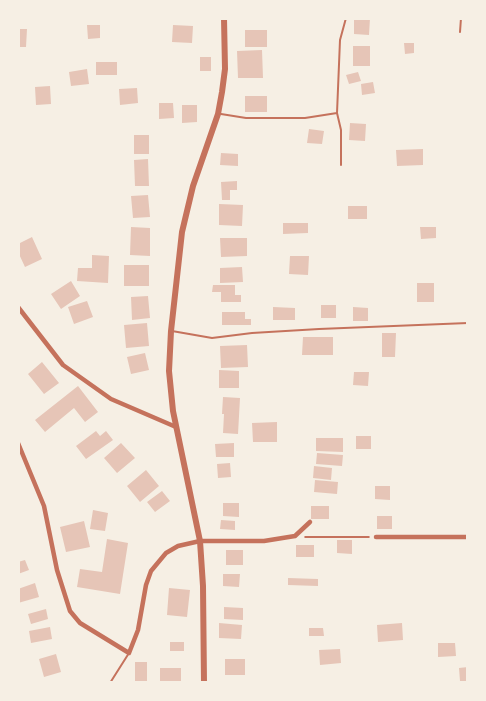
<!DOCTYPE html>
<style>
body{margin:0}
#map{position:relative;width:486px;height:701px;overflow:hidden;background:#f6efe4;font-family:Helvetica,sans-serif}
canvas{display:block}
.frame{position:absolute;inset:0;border:20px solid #f6efe4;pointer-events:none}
</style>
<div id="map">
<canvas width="486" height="701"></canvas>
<div class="frame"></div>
</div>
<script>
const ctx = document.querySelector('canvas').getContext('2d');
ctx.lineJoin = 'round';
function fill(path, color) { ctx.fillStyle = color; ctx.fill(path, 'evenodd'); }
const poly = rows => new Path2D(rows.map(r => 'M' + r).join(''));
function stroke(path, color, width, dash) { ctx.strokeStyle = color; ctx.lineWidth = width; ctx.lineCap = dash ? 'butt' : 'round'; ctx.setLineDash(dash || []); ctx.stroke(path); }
fill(poly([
 [354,18,370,18,369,35,354,34],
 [87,25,100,25,100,38,88,39],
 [173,25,193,26,192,43,172,42],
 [18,29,27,29,26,47,18,47],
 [245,30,267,30,267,47,245,47],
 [404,43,414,43,414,53,405,54],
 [353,46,370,46,370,66,353,66],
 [262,50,263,78,238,78,237,51],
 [200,57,211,57,211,71,200,71],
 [96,62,117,62,117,75,96,75],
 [87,69,89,84,71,86,69,72],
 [358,72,361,81,349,84,346,75],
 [373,82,375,93,362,95,361,84],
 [50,86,51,104,36,105,35,87],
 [137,88,138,103,120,105,119,89],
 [245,96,267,96,267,112,245,112],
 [159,103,173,103,174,118,159,119],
 [182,105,197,105,197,122,182,123],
 [350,123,366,124,365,141,349,140],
 [309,129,324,131,322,144,307,143],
 [134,135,149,135,149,154,134,154],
 [423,149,423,165,397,166,396,150],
 [221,153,238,154,238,166,220,165],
 [148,159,149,186,135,186,134,160],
 [237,181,237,190,230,190,230,200,222,200,221,182],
 [148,195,150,217,133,218,131,196],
 [219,204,243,205,242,226,219,225],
 [348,206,367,206,367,219,348,219],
 [283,223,308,223,308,233,283,234],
 [131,227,150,228,150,256,130,255],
 [420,227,436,227,436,238,421,239],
 [32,237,42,259,25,267,18,252,18,244],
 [220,238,247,238,247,256,221,257],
 [92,255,109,256,108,283,77,281,78,268,92,268],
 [290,256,309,256,308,275,289,274],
 [124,265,149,265,149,286,124,286],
 [242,267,243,282,220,283,220,268],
 [71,281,80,296,61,309,51,294],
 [417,283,434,283,434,302,417,302],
 [213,285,235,285,235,295,241,295,241,302,221,302,221,292,212,292],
 [148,296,150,318,132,320,131,297],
 [87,301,93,317,74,324,68,307],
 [321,305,336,305,336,318,321,318],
 [273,307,295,308,295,320,273,320],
 [353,307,368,308,368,321,353,321],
 [222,312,245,312,245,319,251,319,251,325,222,325],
 [147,323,149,346,126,348,124,325],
 [382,333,396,333,395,357,382,357],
 [303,337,333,337,333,355,302,355],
 [247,345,248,367,221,368,220,346],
 [145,353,149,370,131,374,127,357],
 [42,362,59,383,44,394,28,374],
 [219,370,239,371,239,388,219,388],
 [354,372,369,372,368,386,353,385],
 [78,386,98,412,85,422,74,408,45,432,35,420],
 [223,397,240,398,238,434,223,433,224,414,222,414],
 [277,422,277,442,253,442,252,423],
 [96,431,100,436,106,431,113,440,86,459,76,446],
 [356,436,371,436,371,449,356,449],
 [316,438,343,438,343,452,316,451],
 [121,443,135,458,117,473,104,458],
 [234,443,234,457,216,457,215,444],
 [317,453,343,455,342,466,316,464],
 [230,463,231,477,218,478,217,464],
 [314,466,332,468,331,480,313,478],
 [146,470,159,486,140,502,127,486],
 [315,480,338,482,337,494,314,492],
 [375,486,390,486,390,500,375,499],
 [162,491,170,501,155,512,147,502],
 [223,503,239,503,239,517,223,516],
 [311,506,329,506,329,519,311,519],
 [93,510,108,513,105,531,90,529],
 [377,516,392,516,392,529,377,529],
 [221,520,235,521,235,530,220,529],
 [84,521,90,547,66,552,60,527],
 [107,539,128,543,120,594,77,587,80,569,102,572],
 [337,540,352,540,352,554,337,553],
 [296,545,314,545,314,557,296,557],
 [226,550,243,550,243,565,226,565],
 [25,560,29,570,18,574,18,562],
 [223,574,240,574,239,587,223,586],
 [288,578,318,579,318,586,288,585],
 [35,583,39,597,18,603,18,589],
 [169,588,190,590,187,617,167,615],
 [224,607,243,608,243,620,224,619],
 [46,609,48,619,31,624,28,614],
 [219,623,242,625,241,639,219,638],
 [402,623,403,640,378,642,377,625],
 [50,627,52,639,31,643,29,631],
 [309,628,323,628,324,636,309,636],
 [170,642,184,642,184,651,170,651],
 [438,643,455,643,456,656,438,657],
 [340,649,341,663,320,665,319,650],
 [56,654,61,672,44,677,39,659],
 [225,659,245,659,245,675,225,675],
 [135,662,147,662,147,683,135,683],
 [468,667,468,681,460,681,459,668],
 [160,668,181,668,181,683,160,683]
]), '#e6c5b7');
stroke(poly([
 [305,537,369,537]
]), '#b5482f', 1.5);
stroke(poly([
 [460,32,461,18],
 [221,114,246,118,305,118,337,113],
 [341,165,341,130,337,113,340,40,346,18],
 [172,331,212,338,252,333,319,329,468,323],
 [110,683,129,653]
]), '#c5725c', 2);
stroke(poly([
 [18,307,63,365,111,399,176,427],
 [18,443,44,506,57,570,70,611,80,623,129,653,138,630,146,585,151,571,166,553,178,546,200,541,264,541,295,536,310,522],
 [376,537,468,537]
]), '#c5725c', 4.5);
stroke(poly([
 [204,683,203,586,200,541,173,411,169,371,171,331,182,232,193,186,218,114,222,92,225,69,224,18]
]), '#c5725c', 6);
</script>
